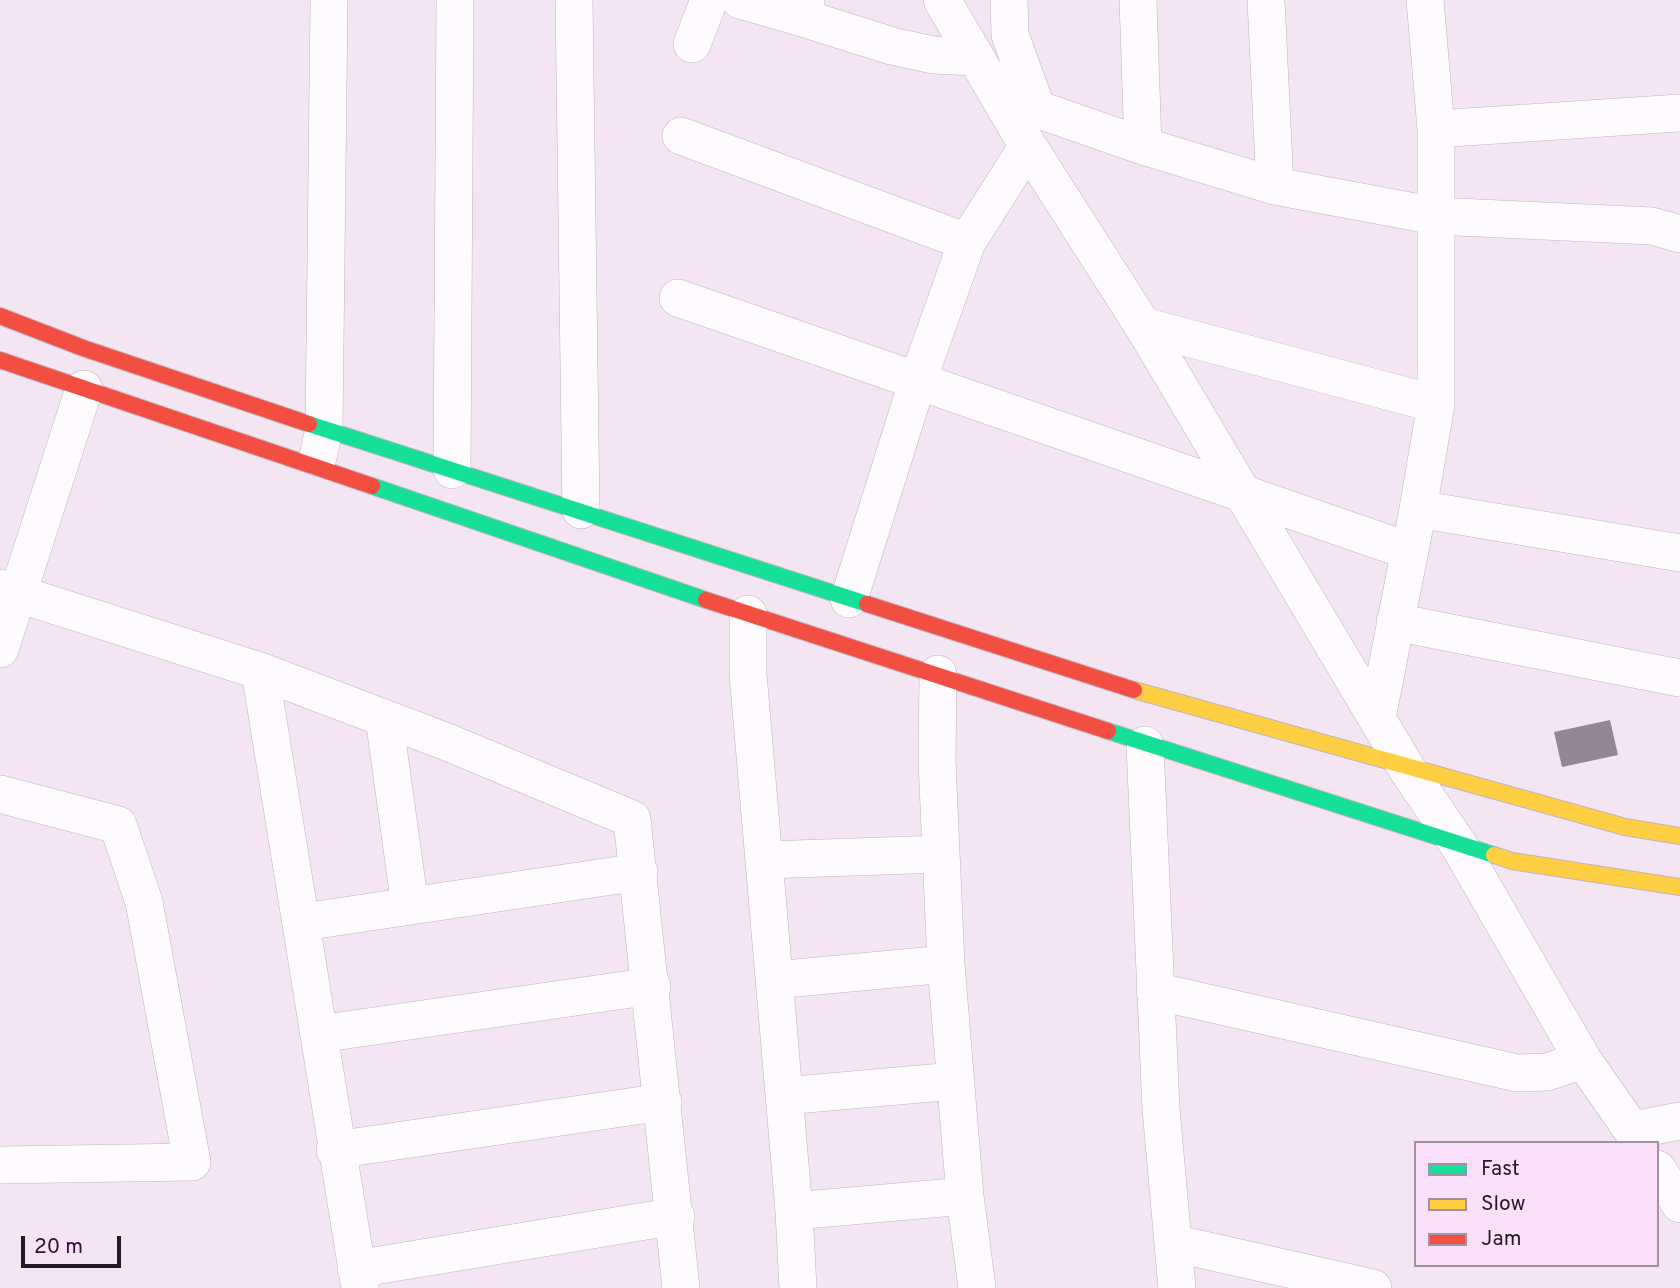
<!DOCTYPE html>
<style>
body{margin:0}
#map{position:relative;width:1680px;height:1288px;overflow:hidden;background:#f4e5f3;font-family:Overpass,sans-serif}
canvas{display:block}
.legend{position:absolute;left:1414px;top:1141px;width:245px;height:126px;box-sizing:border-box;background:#fadff9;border:2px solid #a490a3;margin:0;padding:9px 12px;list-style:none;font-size:21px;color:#241a23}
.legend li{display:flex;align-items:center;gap:14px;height:35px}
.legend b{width:35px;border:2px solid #a490a3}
.scale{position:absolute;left:21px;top:1236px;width:100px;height:32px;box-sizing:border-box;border:4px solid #241a23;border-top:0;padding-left:9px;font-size:21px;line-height:24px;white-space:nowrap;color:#241a23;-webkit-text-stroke:5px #fadff9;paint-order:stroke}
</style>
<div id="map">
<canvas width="1680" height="1288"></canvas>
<ul class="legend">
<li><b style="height:9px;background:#16e098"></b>Fast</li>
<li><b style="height:9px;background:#ffcf43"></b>Slow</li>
<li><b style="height:9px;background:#f24e42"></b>Jam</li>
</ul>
<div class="scale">20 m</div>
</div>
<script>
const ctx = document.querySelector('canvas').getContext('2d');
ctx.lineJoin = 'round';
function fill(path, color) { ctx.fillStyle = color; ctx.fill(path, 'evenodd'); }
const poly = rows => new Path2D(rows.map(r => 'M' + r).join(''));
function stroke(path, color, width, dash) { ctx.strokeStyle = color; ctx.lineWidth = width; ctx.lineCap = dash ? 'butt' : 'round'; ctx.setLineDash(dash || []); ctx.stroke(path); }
fill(poly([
 [1610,720,1618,755,1562,767,1554,732]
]), '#928892');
const street = poly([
 [574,0,581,510],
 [740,0,806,19],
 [806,0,806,19,892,46,933,55,976,57],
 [942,0,1028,146,1143,326,1407,769,1458,844,1583,1060,1641,1143],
 [1009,0,1010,35,1037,109,1143,146],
 [1138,0,1143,146,1275,186,1436,216,1436,129,1425,0],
 [1266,0,1275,186],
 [692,44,709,0],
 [1436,129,1680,113],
 [681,136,967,242],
 [678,298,1409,551],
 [1143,326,1436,404,1418,509],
 [1436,404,1436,216,1652,226,1680,234],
 [318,457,324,429,329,0],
 [452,470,455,0],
 [0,588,260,671,447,742,632,819,681,1288],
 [849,599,918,380,967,242,1028,146],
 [748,614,748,674,794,1211,798,1288],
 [1395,622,1680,678],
 [0,649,84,389],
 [260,671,360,1288],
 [938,674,937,761,946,964,965,1196,977,1288],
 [384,718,410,906],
 [1377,718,1418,509,1680,553],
 [1145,745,1161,1109,1177,1288],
 [0,794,118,825,144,902,192,1162,0,1165],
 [765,860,941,854],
 [303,922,639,872],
 [775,980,946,964],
 [1155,991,1517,1073,1547,1072,1583,1060],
 [319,1034,652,986],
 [784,1096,954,1081],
 [1633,1130,1680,1121],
 [335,1150,663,1102],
 [1657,1169,1680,1204],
 [794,1211,965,1196],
 [1173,1243,1373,1288],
 [356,1269,676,1216]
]);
const fast = poly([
 [309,424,867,604],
 [372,486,706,600],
 [1108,731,1494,855]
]);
const slow = poly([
 [1134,690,1625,827,1680,836],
 [1494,855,1512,861,1680,887]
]);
const jam = poly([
 [0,316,83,348,309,424],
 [0,360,372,486],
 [706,600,1108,731],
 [867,604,1134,690]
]);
stroke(street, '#bfb4bf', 38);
stroke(fast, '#bfb4bf', 18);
stroke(slow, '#bfb4bf', 18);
stroke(jam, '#bfb4bf', 18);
stroke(street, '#fdfbfd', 37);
stroke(fast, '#16e098', 16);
stroke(slow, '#ffcf43', 16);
stroke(jam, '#f24e42', 16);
</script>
